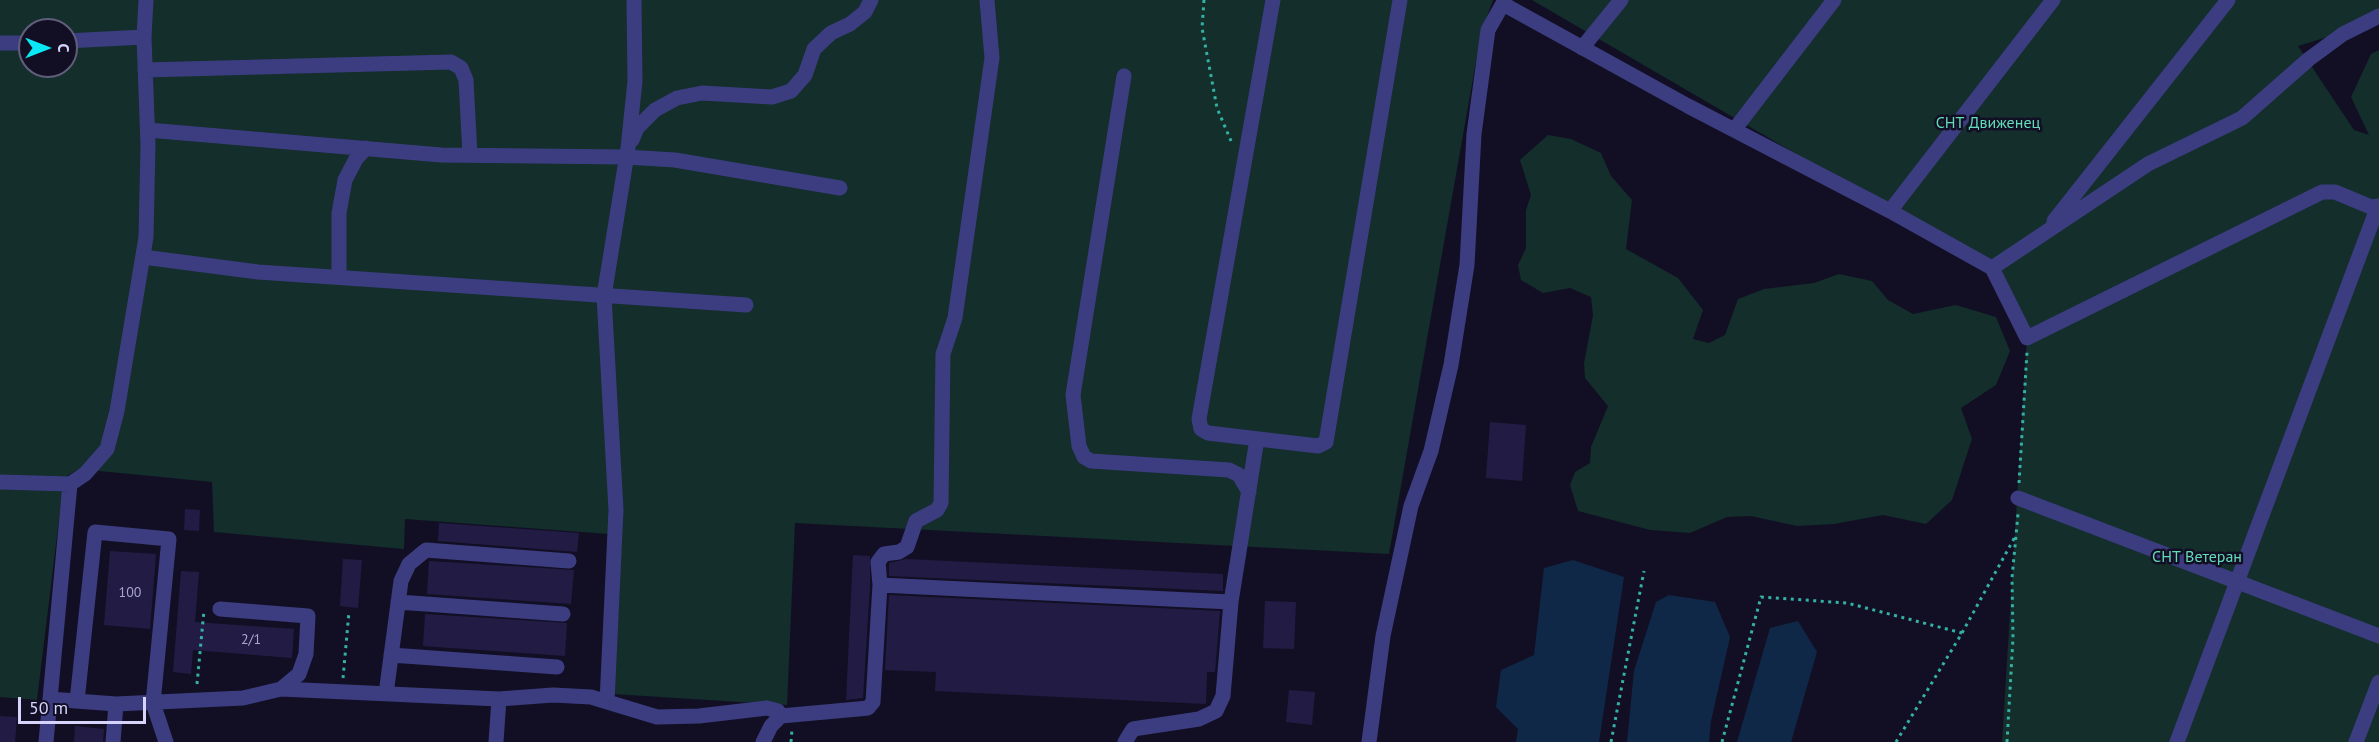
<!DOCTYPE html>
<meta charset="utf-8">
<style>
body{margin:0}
#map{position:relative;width:2379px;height:742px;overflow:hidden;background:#120f24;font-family:"PT Sans",sans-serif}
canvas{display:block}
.north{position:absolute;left:18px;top:18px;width:60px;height:60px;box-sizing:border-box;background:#120f24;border:2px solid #605e7b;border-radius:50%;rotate:90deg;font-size:16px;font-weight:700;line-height:24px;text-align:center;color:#d6d4fd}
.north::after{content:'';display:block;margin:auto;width:21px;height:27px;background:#09e8f4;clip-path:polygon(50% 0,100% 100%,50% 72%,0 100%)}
.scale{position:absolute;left:18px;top:697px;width:128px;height:27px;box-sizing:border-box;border:3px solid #d6d4fd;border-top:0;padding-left:8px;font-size:18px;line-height:21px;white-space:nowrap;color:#d6d4fd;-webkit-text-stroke:4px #120f24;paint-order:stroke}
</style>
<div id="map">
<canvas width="2379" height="742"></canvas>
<div class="north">С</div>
<div class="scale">50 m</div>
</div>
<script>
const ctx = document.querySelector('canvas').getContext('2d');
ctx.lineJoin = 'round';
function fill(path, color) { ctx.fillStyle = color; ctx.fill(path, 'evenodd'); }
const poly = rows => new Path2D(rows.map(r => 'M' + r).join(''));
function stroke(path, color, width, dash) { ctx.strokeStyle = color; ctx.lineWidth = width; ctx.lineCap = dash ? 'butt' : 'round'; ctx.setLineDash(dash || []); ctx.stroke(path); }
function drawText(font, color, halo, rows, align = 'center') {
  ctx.font = font + ' "PT Sans",sans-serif'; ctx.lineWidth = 5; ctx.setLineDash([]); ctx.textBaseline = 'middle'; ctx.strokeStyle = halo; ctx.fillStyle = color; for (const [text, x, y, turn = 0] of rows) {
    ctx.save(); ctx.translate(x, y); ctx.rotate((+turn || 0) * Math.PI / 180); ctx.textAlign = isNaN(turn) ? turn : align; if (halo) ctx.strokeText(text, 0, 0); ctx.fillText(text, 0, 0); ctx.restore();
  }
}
fill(poly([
 [0,0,1493,0,1481,33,1389,554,795,523,787,705,613,694,622,535,405,519,404,549,214,532,212,482,79,469,67,476,61,503,37,700,0,697],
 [30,30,66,30,66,66,30,66],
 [1532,0,2379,0,2379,11,2334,35,2298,46,2354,130,2369,135,2351,97,2371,54,2379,50,2379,742,2002,742,2027,338,1992,268],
 [1548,135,1571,139,1601,153,1611,176,1632,200,1626,249,1678,278,1703,310,1693,339,1709,343,1725,335,1738,299,1764,289,1814,283,1839,274,1872,281,1888,300,1913,314,1956,305,1996,317,2010,351,1996,385,1961,408,1972,439,1952,500,1926,524,1883,515,1834,524,1797,526,1751,516,1727,517,1690,533,1650,530,1578,511,1570,485,1575,472,1590,463,1591,447,1608,406,1585,378,1584,363,1593,315,1591,297,1570,288,1543,293,1521,280,1518,265,1526,248,1526,210,1531,195,1520,160]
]), '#132e2b');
fill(poly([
 [1573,560,1624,577,1599,742,1516,742,1518,729,1496,707,1501,670,1534,655,1544,568],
 [1669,595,1715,602,1730,637,1711,721,1709,742,1627,742,1634,671,1656,602],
 [1798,621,1817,652,1791,742,1737,742,1770,628]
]), '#102847');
fill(poly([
 [1490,422,1526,425,1522,481,1486,478],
 [185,509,200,510,199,531,184,530],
 [439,523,579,533,577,552,438,541],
 [110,551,156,554,150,629,104,625],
 [853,555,870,556,870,585,863,698,846,700],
 [343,559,362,560,358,608,340,606],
 [906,559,1223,574,1223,591,889,576,889,563],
 [429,561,574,570,571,604,427,594],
 [181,571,199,572,195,622,294,629,292,658,193,650,191,674,173,672],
 [889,595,1220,611,1215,672,1207,672,1206,704,935,691,936,672,885,670],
 [1265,601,1296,602,1294,649,1263,648],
 [425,614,567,623,565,656,423,646],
 [1289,690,1315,692,1312,725,1286,722],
 [0,716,17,717,15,742,0,742],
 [75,726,104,729,103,742,74,742]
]), '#221c44');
stroke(poly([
 [1204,0,1202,28,1217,108,1231,141],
 [2019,483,2027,352],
 [343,678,349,612],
 [197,684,204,610],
 [791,742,792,729],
 [1611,742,1644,571],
 [1722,742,1761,597,1847,603,1962,633],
 [1896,742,1962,633,2016,535],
 [2007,742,2013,638,2012,578,2018,514]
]), '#34b1a4', 3, [3, 4.5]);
stroke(poly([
 [1273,0,1199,419,1201,429,1208,433,1318,446,1326,442,1400,0],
 [1503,4,1688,106,1890,211,1992,268,2027,338,2322,192,2335,192,2371,207,2379,206],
 [66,41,144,37],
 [0,43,30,43],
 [1582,48,1621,0],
 [145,70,451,62,461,68,466,80,470,155],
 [1124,76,1073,395,1079,446,1084,457,1091,461,1229,470,1239,475,1249,492],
 [148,130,441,155,626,157,675,160,840,188],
 [1734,130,1834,0],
 [632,140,637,128,655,110,677,98,702,93,772,97,791,91,805,75,814,49,831,33,850,24,865,12,871,0],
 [1890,211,2053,0],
 [2054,221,2228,0],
 [143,257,258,272,746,305],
 [1992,268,2148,164,2242,118,2309,59,2343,34,2379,16],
 [339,277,339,213,345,180,356,159,366,148],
 [0,482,70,484,85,474,107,449,117,411,146,237,148,145,144,37,146,0],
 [2018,498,2379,636],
 [880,585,878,562,884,554,899,552,907,547,916,521,937,510,941,503,943,354,955,318,992,58,987,0],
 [398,602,563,614],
 [391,655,557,667],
 [281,689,499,699,553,695,591,697,657,717,699,716,767,708,778,711,781,716],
 [386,694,401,581,409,564,426,550,569,561],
 [50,699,116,704,243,698,281,689,299,674,306,654,308,616,220,609],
 [77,701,95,532,169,539,153,703,166,742],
 [607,702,616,510,604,296,628,148,635,81,634,0],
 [46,742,70,484],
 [113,742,116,704],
 [496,742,499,699],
 [763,742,771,726,781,716,858,709,868,708,873,702,880,585,1231,602],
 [1125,742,1133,729,1199,719,1216,711,1223,696,1231,602,1257,439],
 [1369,742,1383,636,1411,506,1431,451,1451,365,1467,265,1474,134,1488,30,1505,0],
 [2177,742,2378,206],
 [2356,742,2379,682]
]), '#3c3d81', 15);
drawText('14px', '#a9a6cf', null, [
 ["100",130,593],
 ["2/1",251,640]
]);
drawText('16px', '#62dbb7', '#120f24', [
 ["СНТ Движенец",1988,123],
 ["СНТ Ветеран",2197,557]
]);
</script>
